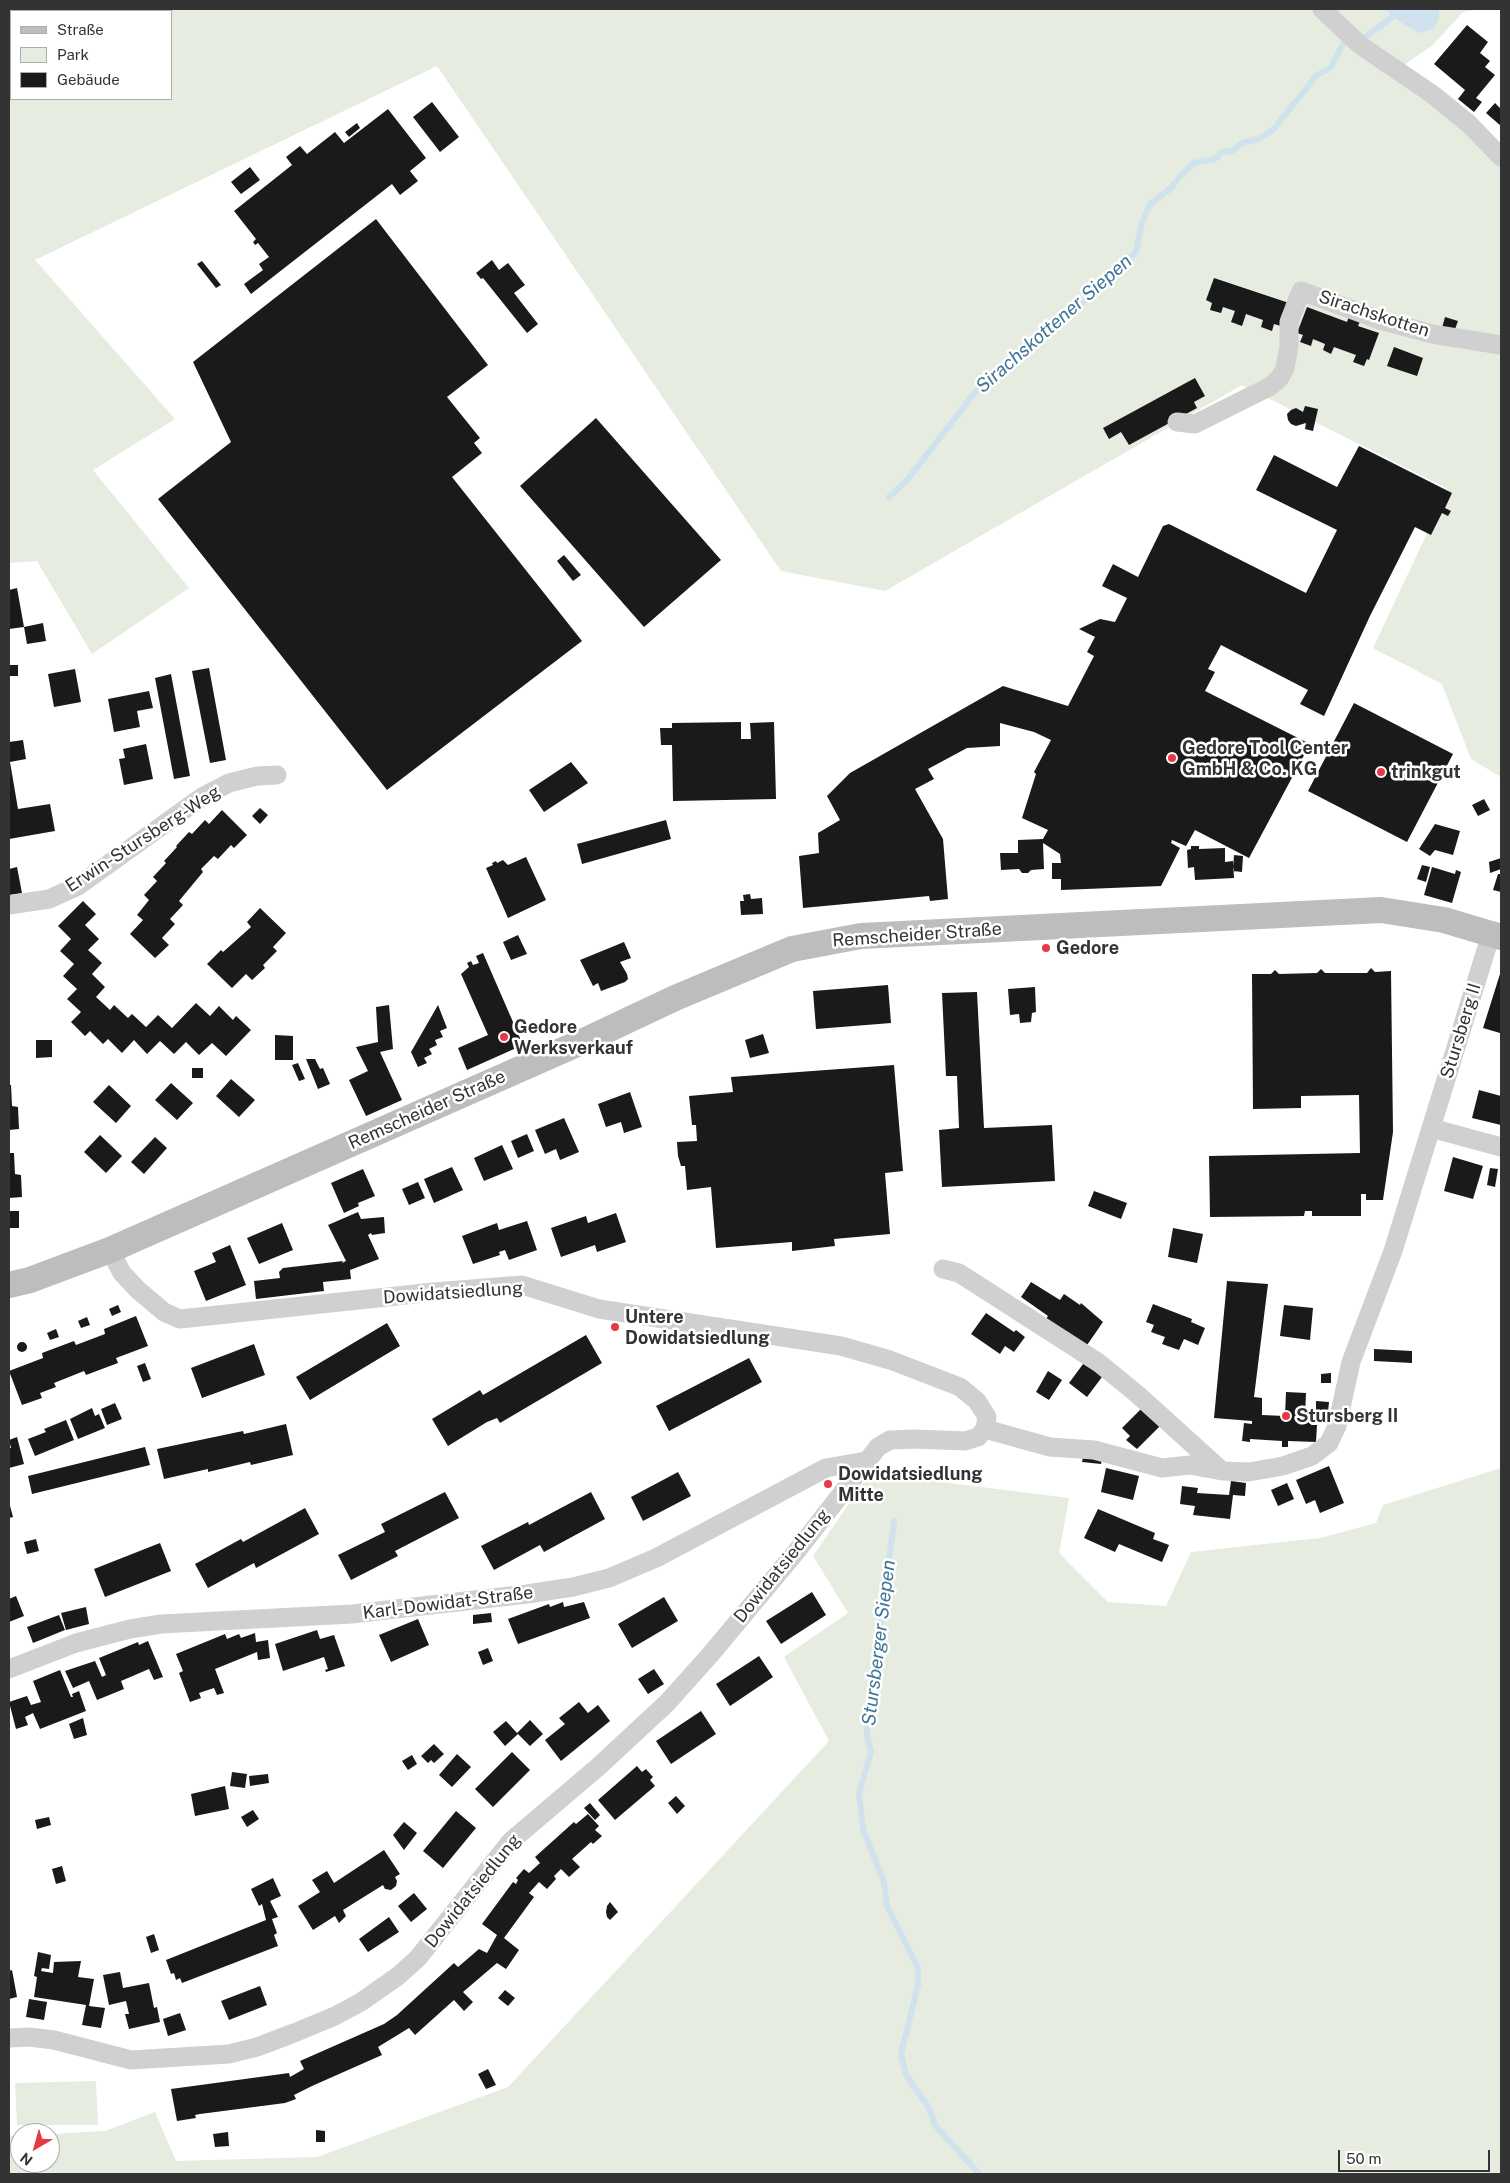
<!DOCTYPE html>
<meta charset="utf-8">
<style>
body{margin:0}
#map{position:relative;width:1510px;height:2183px;overflow:hidden;background:#fff;font-family:"Public Sans",sans-serif}
canvas{display:block}
.frame{position:absolute;inset:0;border:10px solid #333;pointer-events:none}
.legend{position:absolute;left:10px;top:10px;width:162px;height:90px;box-sizing:border-box;background:#fff;border:1px solid #adadad;margin:0;padding:6px 9px;list-style:none;font-size:15px;color:#333}
.legend li{display:flex;align-items:center;gap:10px;height:25px}
.legend b{width:25px;border:1px solid #adadad}
.north{position:absolute;left:10px;top:2123px;width:50px;height:50px;box-sizing:border-box;background:#fff;border:1px solid #adadad;border-radius:50%;rotate:218deg;font-size:14px;font-weight:700;line-height:20px;text-align:center;color:#333}
.north::after{content:'';display:block;margin:auto;width:18px;height:22px;background:#e63946;clip-path:polygon(50% 0,100% 100%,50% 72%,0 100%)}
.scale{position:absolute;left:1338px;top:2150px;width:152px;height:22px;box-sizing:border-box;border:2px solid #333;border-top:0;padding-left:6px;font-size:15px;line-height:18px;white-space:nowrap;color:#333;-webkit-text-stroke:4px #fff;paint-order:stroke}
</style>
<div id="map">
<canvas width="1510" height="2183"></canvas>
<div class="frame"></div>
<ul class="legend">
<li><b style="height:6px;background:#bdbdbd"></b>Straße</li>
<li><b style="height:14px;background:#e6ecdf"></b>Park</li>
<li><b style="height:14px;background:#1a1a1a"></b>Gebäude</li>
</ul>
<div class="north">N</div>
<div class="scale">50 m</div>
</div>
<script>
const ctx = document.querySelector('canvas').getContext('2d');
ctx.lineJoin = 'round';
function fill(path, color) { ctx.fillStyle = color; ctx.fill(path, 'evenodd'); }
const poly = rows => new Path2D(rows.map(r => 'M' + r).join(''));
function stroke(path, color, width, dash) { ctx.strokeStyle = color; ctx.lineWidth = width; ctx.lineCap = dash ? 'butt' : 'round'; ctx.setLineDash(dash || []); ctx.stroke(path); }
function drawText(font, color, halo, rows, align = 'center') {
  ctx.font = font + ' "Public Sans",sans-serif'; ctx.lineWidth = 5; ctx.setLineDash([]); ctx.textBaseline = 'middle'; ctx.strokeStyle = halo; ctx.fillStyle = color; for (const [text, x, y, turn = 0] of rows) {
    ctx.save(); ctx.translate(x, y); ctx.rotate((+turn || 0) * Math.PI / 180); ctx.textAlign = isNaN(turn) ? turn : align; if (halo) ctx.strokeText(text, 0, 0); ctx.fillText(text, 0, 0); ctx.restore();
  }
}
fill(poly([
 [9,9,1386,9,1392,17,1439,19,1439,9,1481,9,1463,12,1433,45,1398,69,1501,156,1501,777,1471,759,1442,684,1373,648,1448,489,1242,385,885,591,781,571,437,66,35,260,175,419,93,470,189,588,92,654,37,561,9,563],
 [11,11,171,11,171,99,11,99],
 [1501,1468,1501,2174,9,2174,9,2136,20,2135,20,2163,50,2163,50,2134,105,2131,155,2112,176,2161,317,2157,508,2087,829,1741,784,1657,848,1613,813,1556,870,1473,1069,1498,1059,1553,1108,1602,1166,1606,1191,1552,1320,1538,1376,1523,1383,1505],
 [96,2081,98,2125,17,2125,15,2083]
]), '#e6ecdf');
fill(poly([
 [1386,9,1439,9,1439,19,1434,29,1419,33,1392,17]
]), '#cfe2ee');
stroke(poly([
 [1367,36,1392,17],
 [889,497,908,479,976,391,1088,298,1136,252,1142,222,1150,204,1171,188,1181,175,1194,163,1215,159,1222,152,1232,151,1242,143,1259,139,1273,130,1316,76,1331,67,1343,44],
 [894,1521,870,1713,867,1724,867,1736,871,1752,859,1793,863,1829,884,1882,887,1906,918,1968,918,1985,901,2054,906,2075,929,2108,935,2125,979,2174]
]), '#cfe2ee', 6);
fill(poly([
 [1467,25,1488,42,1480,53,1490,61,1485,67,1495,75,1476,98,1482,102,1474,112,1458,99,1465,90,1434,64],
 [432,102,459,137,440,152,413,117],
 [1495,103,1501,109,1501,126,1486,113],
 [388,109,426,158,410,171,418,181,400,195,392,184,251,294,244,284,263,270,259,264,269,257,258,243,255,245,253,242,256,239,234,211,292,165,286,157,300,146,307,154,335,132,344,143],
 [357,123,360,128,349,137,345,132],
 [250,167,260,180,241,194,231,182],
 [376,219,488,365,447,397,480,438,474,443,482,453,452,477,582,641,387,790,158,499,231,442,193,362],
 [492,260,499,270,508,263,525,285,514,293,538,324,527,333,483,278,481,279,476,273],
 [202,261,221,285,216,288,197,264],
 [1214,278,1289,303,1281,326,1274,324,1272,331,1261,327,1263,320,1246,314,1242,326,1231,322,1235,311,1223,307,1221,313,1210,310,1212,303,1206,300],
 [1307,307,1347,322,1349,316,1361,319,1358,326,1379,333,1369,360,1367,359,1364,366,1353,362,1356,355,1334,347,1331,354,1323,350,1325,344,1313,339,1311,346,1300,342,1303,335,1297,333],
 [1445,317,1458,321,1454,332,1442,328],
 [1394,347,1423,358,1417,376,1387,366],
 [1195,378,1205,396,1194,402,1197,408,1129,445,1121,432,1109,439,1103,428],
 [1305,406,1318,409,1313,431,1305,429,1306,423,1296,426,1291,424,1288,420,1287,414,1291,410,1296,408,1303,412],
 [596,418,721,560,644,627,520,486],
 [1359,446,1452,493,1445,508,1451,511,1448,516,1442,513,1431,535,1415,527,1370,616,1324,716,1300,704,1308,690,1221,645,1208,669,1215,672,1205,691,1310,744,1249,858,1195,830,1186,846,1172,840,1171,843,1180,848,1161,886,1061,890,1061,879,1052,879,1052,863,1061,863,1060,854,1043,843,1044,869,1031,870,1028,873,1022,873,1019,869,1001,870,1000,853,1018,853,1018,840,1043,839,1048,830,1022,818,1036,774,1034,772,1051,740,1034,732,1000,723,1000,746,967,748,928,769,934,779,915,789,943,839,948,899,930,901,929,896,803,908,799,856,819,853,818,833,840,820,827,796,850,773,1003,686,1068,706,1094,656,1087,652,1095,637,1079,629,1100,619,1115,622,1127,598,1102,586,1113,564,1138,577,1163,526,1169,524,1306,593,1337,530,1256,490,1274,455,1337,487],
 [564,555,581,575,573,581,557,561],
 [17,588,24,627,9,629,9,590],
 [43,623,46,641,27,644,24,627],
 [9,665,18,665,18,676,9,676],
 [209,668,226,760,210,763,192,671],
 [75,669,81,702,54,707,48,674],
 [171,674,190,776,174,779,155,678],
 [149,691,153,708,137,711,140,727,114,732,108,699],
 [1354,703,1453,754,1407,842,1308,791],
 [741,722,741,739,751,739,750,723,774,722,776,799,673,801,672,745,661,745,660,728,672,728,672,723],
 [23,740,26,759,10,762,18,809,50,804,55,831,9,839,9,742],
 [146,744,153,779,124,785,119,759,125,758,123,749],
 [571,762,588,783,544,812,529,790],
 [1484,799,1490,810,1478,816,1472,805],
 [260,808,268,815,260,824,252,816],
 [222,810,247,835,234,848,231,845,218,859,214,856,201,869,203,872,179,901,183,905,170,919,175,924,162,938,169,945,155,958,130,934,143,920,137,915,149,900,144,895,157,881,153,877,166,863,164,861,177,847,176,846,189,832,192,834,205,820,209,824],
 [666,820,671,839,582,864,577,844],
 [1435,824,1460,831,1453,855,1435,850,1430,856,1419,849],
 [1191,846,1199,846,1199,849,1225,848,1225,862,1233,861,1234,878,1195,880,1194,867,1188,868,1187,850,1191,849],
 [1234,855,1243,856,1242,872,1233,871],
 [526,857,546,900,508,918,486,868,493,865,492,863,496,861,497,863,503,860,508,865],
 [1501,858,1501,869,1490,873,1489,862],
 [1422,865,1430,867,1426,882,1417,879],
 [17,867,22,893,9,895,9,869],
 [1432,867,1455,874,1456,870,1461,872,1452,903,1424,895],
 [1498,874,1501,874,1501,892,1493,890],
 [750,894,751,899,762,898,763,914,741,915,740,901,744,901,743,895],
 [83,901,96,914,85,925,99,939,88,950,102,963,92,974,105,987,96,997,110,1010,114,1005,128,1018,132,1014,146,1027,158,1015,172,1028,196,1003,210,1016,219,1006,233,1020,236,1016,251,1030,226,1056,212,1043,199,1055,186,1042,174,1054,160,1041,147,1054,134,1040,122,1053,108,1039,103,1044,90,1031,85,1036,71,1022,81,1012,67,999,77,989,63,976,74,964,60,951,71,939,58,926],
 [260,908,286,933,273,947,277,951,263,965,265,968,252,980,246,974,232,988,207,964,221,950,223,952,251,927,247,922],
 [518,935,527,954,511,960,503,942],
 [624,942,631,958,620,962,627,974,628,979,625,982,601,991,598,983,593,986,580,960],
 [483,953,523,1045,467,1070,458,1048,488,1035,461,974,469,967,467,963,471,961,473,965,479,963,476,956],
 [1371,968,1375,972,1391,971,1393,1132,1383,1200,1366,1200,1366,1194,1361,1194,1361,1216,1312,1216,1312,1211,1305,1211,1304,1216,1210,1217,1209,1156,1360,1153,1359,1095,1301,1096,1301,1108,1253,1109,1252,974,1271,974,1275,970,1279,974,1317,973,1321,969,1325,973,1367,973],
 [1500,974,1501,975,1500,1033,1483,1028],
 [888,985,891,1023,816,1029,813,991],
 [1035,987,1036,1012,1032,1013,1031,1022,1020,1023,1019,1014,1010,1015,1008,989],
 [977,992,984,1128,1052,1125,1055,1181,942,1187,939,1130,959,1128,957,1076,946,1076,942,993],
 [389,1005,393,1049,380,1052,402,1100,366,1116,349,1080,368,1071,356,1047,378,1042,376,1007],
 [438,1005,447,1028,440,1031,443,1037,435,1040,437,1045,429,1049,432,1054,424,1058,427,1063,418,1067,411,1052],
 [763,1034,769,1053,750,1058,745,1040],
 [275,1035,293,1036,293,1060,275,1060],
 [36,1040,52,1040,52,1057,36,1058],
 [306,1059,315,1059,320,1069,323,1068,330,1084,318,1089],
 [298,1063,305,1079,299,1081,292,1065],
 [894,1065,903,1171,885,1173,890,1234,834,1239,835,1246,792,1251,792,1242,716,1248,711,1187,687,1190,685,1166,681,1166,678,1156,677,1142,697,1141,696,1125,692,1125,689,1096,733,1092,731,1077],
 [192,1068,203,1068,203,1078,192,1078],
 [231,1079,255,1100,239,1117,216,1096],
 [171,1083,193,1103,177,1120,155,1100],
 [9,1085,11,1085,12,1106,18,1107,19,1129,9,1130],
 [109,1085,131,1106,116,1123,93,1102],
 [1479,1090,1501,1096,1501,1125,1472,1118],
 [630,1092,642,1127,624,1133,621,1122,606,1127,598,1104],
 [564,1118,579,1152,560,1160,556,1149,545,1154,535,1130],
 [527,1134,534,1151,518,1158,511,1141],
 [100,1135,122,1156,106,1173,84,1152],
 [155,1137,167,1148,144,1174,131,1162],
 [502,1145,513,1169,484,1181,474,1158],
 [9,1153,14,1153,15,1174,21,1175,22,1197,9,1198],
 [1453,1157,1483,1166,1473,1199,1444,1191],
 [452,1167,463,1190,434,1203,424,1179],
 [1490,1168,1498,1169,1495,1187,1487,1185],
 [363,1169,375,1196,358,1203,359,1206,344,1213,331,1183],
 [418,1182,425,1198,409,1205,402,1189],
 [1094,1191,1127,1203,1121,1219,1088,1206],
 [9,1211,19,1211,19,1228,9,1228],
 [358,1212,361,1219,384,1217,385,1233,372,1235,371,1233,368,1235,379,1259,350,1270,351,1279,323,1282,324,1291,256,1299,254,1281,280,1278,279,1272,283,1268,343,1261,342,1263,346,1261,328,1225],
 [616,1213,626,1242,597,1252,595,1245,561,1257,551,1228,586,1216,588,1223],
 [527,1221,537,1250,509,1260,505,1250,499,1252,500,1255,473,1264,462,1236,497,1223,499,1230],
 [282,1223,293,1250,259,1264,247,1238],
 [1173,1228,1203,1234,1197,1263,1168,1257],
 [230,1245,246,1285,206,1301,194,1271,216,1262,212,1253],
 [1227,1281,1268,1284,1254,1397,1262,1398,1262,1415,1285,1416,1286,1392,1306,1393,1305,1417,1312,1418,1311,1425,1317,1425,1316,1442,1288,1441,1288,1447,1282,1447,1282,1441,1250,1439,1250,1442,1242,1441,1244,1423,1252,1424,1252,1421,1214,1418],
 [1031,1282,1060,1300,1064,1294,1080,1305,1081,1303,1103,1322,1085,1348,1045,1320,1048,1316,1021,1297],
 [1153,1304,1192,1319,1191,1322,1205,1328,1198,1345,1184,1339,1179,1350,1162,1344,1165,1337,1151,1332,1154,1325,1146,1322],
 [118,1305,121,1312,112,1316,109,1309],
 [1284,1305,1313,1308,1310,1340,1280,1336],
 [986,1313,1014,1332,1016,1330,1025,1337,1014,1352,1005,1346,1000,1354,971,1334],
 [136,1316,148,1346,116,1358,118,1363,86,1375,84,1371,54,1383,56,1387,40,1393,42,1398,22,1405,9,1371,43,1358,42,1353,74,1341,76,1345,105,1334,104,1329],
 [87,1317,90,1325,81,1328,78,1321],
 [387,1323,400,1346,310,1400,296,1377],
 [56,1329,59,1337,50,1340,47,1333],
 [586,1335,602,1363,500,1423,497,1418,487,1422,448,1446,432,1419,480,1390,483,1395],
 '17 1347a5 5 0 1 1 10 0a5 5 0 1 1-10 0Z',
 [254,1344,265,1375,202,1398,191,1368],
 [1374,1349,1412,1351,1412,1363,1374,1361],
 [749,1358,762,1382,669,1431,656,1406],
 [1086,1360,1105,1373,1087,1397,1069,1383],
 [145,1363,151,1379,143,1382,137,1366],
 [1048,1371,1062,1380,1049,1400,1036,1392],
 [1331,1373,1331,1383,1321,1383,1321,1374],
 [1316,1401,1329,1402,1328,1412,1316,1411],
 [115,1403,122,1419,107,1425,101,1409],
 [92,1408,95,1416,99,1414,105,1428,78,1439,70,1419],
 [1142,1408,1160,1426,1137,1449,1126,1440,1130,1436,1122,1428],
 [66,1420,74,1440,35,1456,28,1439,46,1432,44,1429],
 [286,1424,293,1455,251,1465,250,1462,208,1472,208,1469,164,1479,157,1449,243,1431,244,1434],
 [17,1437,24,1464,9,1468,9,1448,11,1448,9,1440],
 [145,1447,150,1465,32,1494,28,1476],
 [1083,1457,1102,1459,1101,1464,1082,1462],
 [1329,1466,1344,1503,1320,1513,1315,1500,1306,1504,1296,1480],
 [1106,1468,1139,1476,1133,1500,1101,1492],
 [678,1472,691,1496,643,1521,631,1497],
 [1231,1481,1246,1483,1245,1496,1233,1495,1230,1519,1193,1515,1195,1506,1180,1504,1182,1486,1198,1488,1197,1493,1229,1495],
 [1287,1483,1294,1499,1278,1506,1271,1490],
 [445,1492,459,1518,395,1551,398,1556,351,1580,338,1555,385,1532,381,1524],
 [591,1492,605,1519,544,1552,540,1545,494,1570,481,1546,528,1522,529,1525],
 [9,1502,13,1517,9,1518],
 [305,1508,319,1534,256,1568,254,1563,208,1588,195,1564,241,1539,243,1542],
 [1098,1509,1155,1533,1153,1539,1169,1545,1162,1562,1119,1544,1115,1552,1084,1538],
 [36,1539,39,1551,27,1554,24,1542],
 [160,1543,171,1571,105,1597,94,1569],
 [812,1592,826,1615,781,1644,766,1621],
 [16,1596,24,1616,9,1622,9,1599],
 [664,1597,678,1621,632,1648,618,1624],
 [563,1602,564,1607,584,1602,590,1618,518,1644,508,1619,549,1604,550,1607],
 [86,1607,89,1624,66,1630,61,1613],
 [491,1613,492,1622,473,1624,473,1615],
 [59,1615,65,1630,33,1643,27,1627],
 [418,1619,429,1645,391,1662,379,1635],
 [317,1630,320,1639,334,1635,345,1666,326,1672,325,1670,328,1669,324,1657,283,1671,275,1644],
 [255,1633,256,1642,268,1640,270,1658,258,1660,257,1652,215,1669,224,1693,217,1695,214,1688,199,1693,201,1698,190,1702,179,1673,183,1671,176,1654,225,1634,227,1639,239,1634,241,1638],
 [148,1641,163,1677,154,1680,149,1669,121,1681,124,1689,97,1700,89,1681,73,1688,65,1671,95,1661,102,1677,106,1675,99,1658,138,1642,139,1645],
 [488,1648,493,1661,483,1665,478,1652],
 [759,1656,773,1677,730,1706,716,1684],
 [654,1669,664,1684,648,1694,638,1679],
 [60,1670,71,1697,73,1697,72,1694,79,1691,86,1711,40,1729,33,1713,25,1717,28,1725,16,1729,9,1702,27,1696,31,1705,41,1702,33,1681],
 [579,1702,588,1713,598,1705,610,1721,561,1761,545,1740,565,1724,559,1718],
 [701,1711,716,1734,671,1764,656,1741],
 [83,1718,87,1735,74,1739,69,1724],
 [530,1720,543,1734,530,1746,518,1734,505,1746,493,1732,506,1721,517,1733],
 [434,1744,444,1754,434,1763,431,1760,428,1763,421,1756],
 [512,1752,530,1770,493,1807,475,1789],
 [457,1754,471,1767,452,1787,439,1775],
 [412,1755,417,1764,408,1770,402,1761],
 [637,1766,642,1772,646,1769,653,1777,650,1780,655,1786,615,1820,598,1800],
 [232,1772,247,1774,245,1788,230,1786],
 [268,1774,269,1783,250,1786,249,1776],
 [225,1786,229,1809,195,1816,191,1794],
 [676,1796,685,1806,677,1814,668,1803],
 [590,1803,600,1815,595,1820,584,1808],
 [253,1810,259,1819,247,1827,241,1817],
 [456,1811,476,1828,443,1868,423,1851],
 [588,1814,599,1826,595,1830,602,1836,593,1844,591,1842,572,1859,580,1867,569,1877,561,1869,554,1876,556,1879,547,1889,539,1882,529,1893,534,1897,504,1938,519,1950,506,1969,497,1963,463,1992,473,2002,464,2011,454,2000,415,2035,409,2028,378,2047,382,2055,312,2086,294,2095,296,2099,285,2103,200,2114,195,2115,196,2118,177,2121,171,2089,289,2073,290,2077,304,2069,300,2061,384,2024,397,2015,454,1963,458,1967,479,1949,487,1953,497,1935,482,1924,513,1882,516,1884,518,1880,516,1878,524,1869,529,1873,540,1863,535,1857,574,1822,576,1824],
 [49,1817,51,1825,37,1829,35,1820],
 [404,1822,417,1833,404,1850,393,1835],
 [384,1850,400,1874,395,1877,397,1881,396,1886,391,1890,385,1889,383,1885,343,1910,346,1916,339,1923,335,1916,313,1930,298,1906,320,1892,312,1880,327,1871,334,1883],
 [62,1866,66,1881,56,1884,52,1869],
 [273,1878,281,1896,270,1901,278,1917,272,1919,277,1933,274,1935,278,1946,182,1983,180,1978,176,1980,174,1973,171,1974,166,1960,266,1920,262,1904,259,1906,251,1889],
 [414,1893,427,1909,411,1922,398,1906],
 [610,1902,618,1912,610,1920,607,1917,606,1912,607,1906],
 [389,1917,399,1932,368,1952,359,1939],
 [154,1934,159,1950,151,1953,146,1937],
 [38,1952,51,1955,49,1969,42,1968,41,1971,53,1973,54,1962,81,1961,78,1977,94,1979,89,2006,105,2008,101,2028,82,2025,86,2005,34,1997,37,1977,34,1976],
 [12,1970,17,1997,9,1999,9,1971],
 [120,1972,123,1988,149,1983,154,2008,157,2007,160,2022,129,2029,125,2014,129,2014,126,2001,109,2005,103,1975],
 [260,1986,267,2005,229,2020,221,2001],
 [505,1990,515,1998,508,2006,498,1998],
 [29,1999,47,2002,44,2020,26,2017],
 [180,2013,186,2030,168,2036,163,2019],
 [488,2069,496,2085,486,2089,478,2074],
 [316,2130,325,2131,325,2142,316,2142],
 [228,2132,229,2146,215,2147,213,2134]
]), '#1a1a1a');
stroke(poly([
 [1322,9,1360,45,1432,94,1469,124,1501,157],
 [1177,422,1195,424,1269,387,1279,379,1285,368,1289,346,1289,322,1301,291,1380,320,1432,334,1501,345],
 [9,905,49,899,78,886,202,797,229,783,257,776,277,775],
 [1431,1128,1501,1147],
 [943,1269,959,1273,1099,1363,1137,1394,1221,1470],
 [985,1429,1050,1447,1094,1450,1162,1468,1190,1465,1222,1471,1249,1472,1283,1466,1312,1456,1329,1443,1337,1426,1351,1362,1393,1251,1491,934],
 [9,1669,76,1643,130,1629,161,1624,352,1614,527,1594,573,1587,609,1578,656,1558,826,1468,866,1461],
 [9,2038,29,2037,54,2040,131,2060,229,2054,257,2047,294,2033,335,2016,361,2002,398,1976,418,1958,511,1841,598,1767,667,1703,710,1655,796,1552,878,1447,890,1440,915,1439,965,1441,978,1437,985,1429,987,1417,977,1401,960,1387,890,1360,841,1346,599,1309,522,1285,434,1292,180,1319,164,1312,138,1290,122,1273,110,1250]
]), '#d0d0d0', 19);
stroke(poly([
 [9,1285,30,1280,110,1250,586,1040,675,998,792,949,861,936,1381,910,1444,920,1501,937]
]), '#bdbdbd', 26);
for (const [x, y, r, color] of [
 [1172,758,5,"#e63946"],
 [1381,772,5,"#e63946"],
 [1046,948,5,"#e63946"],
 [504,1037,5,"#e63946"],
 [615,1327,5,"#e63946"],
 [1286,1416,5,"#e63946"],
 [828,1484,5,"#e63946"]
]) { const dot = new Path2D(); dot.arc(x, y, r, 0, 2 * Math.PI); ctx.fillStyle = color; ctx.fill(dot); stroke(dot, '#fff', 2); }
drawText('18px', '#333', '#fff', [
 ["Sirachskotten",1374,314,18],
 ["Erwin-Stursberg-Weg",143,839,-33],
 ["Remscheider Straße",917,935,-4],
 ["Stursberg II",1461,1031,-73],
 ["Remscheider Straße",427,1110,-24],
 ["Dowidatsiedlung",453,1293,-4],
 ["Dowidatsiedlung",782,1566,-51],
 ["Karl-Dowidat-Straße",448,1603,-7],
 ["Dowidatsiedlung",473,1891,-51]
]);
drawText('bold 18px', '#333', '#fff', [
 ["Gedore Tool Center",1182,748],
 ["GmbH & Co. KG",1182,769],
 ["trinkgut",1391,772],
 ["Gedore",1056,948],
 ["Gedore",514,1027],
 ["Werksverkauf",514,1048],
 ["Untere",625,1317],
 ["Dowidatsiedlung",625,1338],
 ["Stursberg II",1296,1416],
 ["Dowidatsiedlung",838,1474],
 ["Mitte",838,1495]
], 'left');
drawText('italic 19px', '#3f7597', '#fff', [
 ["Sirachskottener Siepen",1054,324,-41],
 ["Stursberger Siepen",879,1643,-83]
]);
</script>
